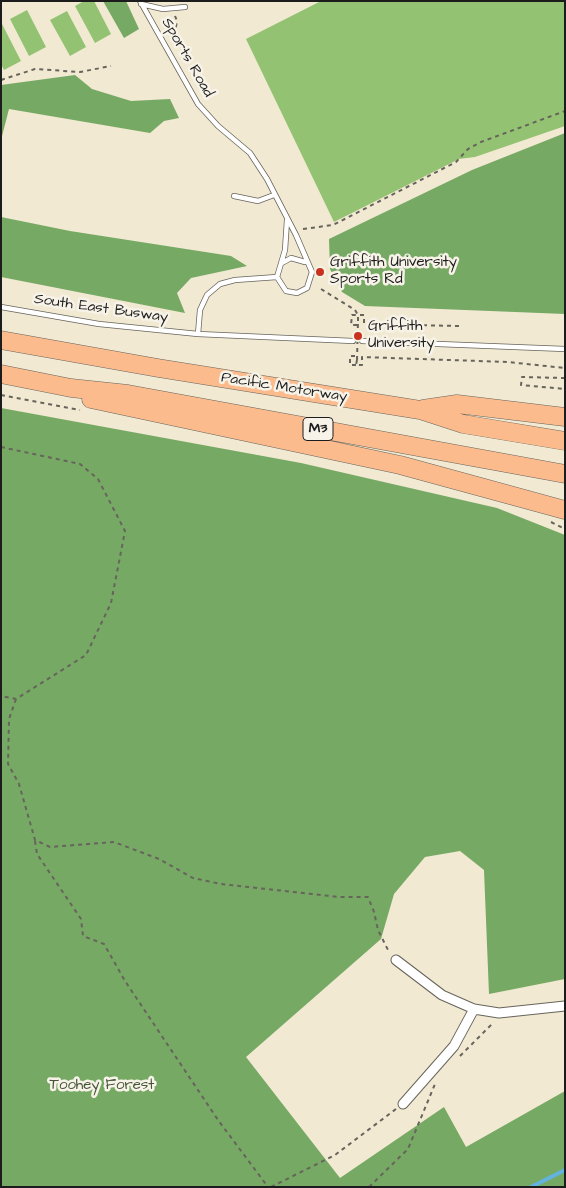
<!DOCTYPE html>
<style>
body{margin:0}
#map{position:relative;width:566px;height:1188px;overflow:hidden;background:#f1e9d2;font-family:"Architects Daughter",sans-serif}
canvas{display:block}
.frame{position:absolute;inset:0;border:2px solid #1c1c1c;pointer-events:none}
</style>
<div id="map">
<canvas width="566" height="1188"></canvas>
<div class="frame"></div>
</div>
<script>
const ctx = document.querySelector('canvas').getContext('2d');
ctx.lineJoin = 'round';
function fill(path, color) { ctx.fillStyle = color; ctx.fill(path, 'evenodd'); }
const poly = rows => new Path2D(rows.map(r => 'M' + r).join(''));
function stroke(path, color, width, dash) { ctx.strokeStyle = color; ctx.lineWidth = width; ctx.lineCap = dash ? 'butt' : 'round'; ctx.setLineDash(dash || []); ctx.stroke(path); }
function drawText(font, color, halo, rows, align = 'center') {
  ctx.font = font + ' "Architects Daughter",sans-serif'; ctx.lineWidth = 5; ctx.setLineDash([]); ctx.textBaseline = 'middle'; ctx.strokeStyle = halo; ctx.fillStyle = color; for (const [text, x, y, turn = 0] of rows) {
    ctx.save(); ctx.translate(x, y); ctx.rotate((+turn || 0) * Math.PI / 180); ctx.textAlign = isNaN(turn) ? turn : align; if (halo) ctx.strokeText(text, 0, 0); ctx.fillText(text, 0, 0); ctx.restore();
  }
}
fill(poly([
 [84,1,94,1,111,34,95,43,75,6],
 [321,1,565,1,565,126,475,157,459,159,334,222,246,39],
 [27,10,46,47,29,56,10,19],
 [67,11,86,47,70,56,50,20],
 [2,24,21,61,4,70,1,64]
]), '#93c372');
fill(poly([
 [103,1,126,1,139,29,124,38],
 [75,75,92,89,131,101,170,99,179,118,164,121,150,133,9,109,1,140,1,85],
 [565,133,565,314,365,306,342,292,330,269,329,239,472,170],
 [1,217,70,231,231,256,247,266,191,278,177,293,185,313,1,277],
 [1,408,301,463,497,508,565,535,565,979,489,994,484,870,460,851,425,857,394,894,381,939,246,1057,340,1178,444,1107,466,1147,565,1091,565,1187,1,1187]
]), '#76a964');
stroke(poly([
 [531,1187,565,1170]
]), '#63b3de', 4);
const service = poly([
 [140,1,198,104,218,126,250,153,267,179,296,235,312,272,307,288,297,293,286,291,277,277,285,250,287,220],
 [141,4,163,9,185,7],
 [234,196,258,201,274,195],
 [282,263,291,258,305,262],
 [1,307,99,324,198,334,353,341],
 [198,334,200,310,207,295,220,284,235,280,277,277],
 [362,341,565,349]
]);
const minor = poly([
 [396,960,442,995,474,1009,499,1013,565,1006],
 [403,1104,454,1046,474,1009]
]);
const motorway = poly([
 [1,340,158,368,420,410,463,424,565,441],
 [1,374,71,388,128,394,565,474],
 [91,399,400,465,565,510],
 [423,409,457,404,565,417]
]);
stroke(service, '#67645c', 6);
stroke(minor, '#67645c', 11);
stroke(motorway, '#67645c', 19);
stroke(poly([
 [173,43,177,21,175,16],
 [1,80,35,69,80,72,111,66],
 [303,229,333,225,456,162,468,149,481,142,565,111],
 [321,289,355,310,358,315,352,315,351,325,357,325],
 [358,321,358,315,364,315,364,324,459,326],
 [357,360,356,365,362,365,362,357,508,362,565,368],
 [356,365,350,365,350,356,357,356],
 [565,378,522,377,521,385,565,389],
 [1,395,80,410],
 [1,447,80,464,98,479,125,531,111,603,86,655,16,699,1,696],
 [551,522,565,529],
 [16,699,9,719,8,764,19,784,35,840,50,847,114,842,159,859,193,878,221,884,339,897,368,897,374,912,378,930,389,952],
 [35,841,37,854,81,919,83,936,104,944,125,981,218,1120,268,1187],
 [460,1056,494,1022],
 [271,1187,335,1155,396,1109],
 [369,1187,408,1149,435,1084]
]), '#67645c', 2, [4, 4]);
stroke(service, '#fff', 4.5);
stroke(minor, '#fff', 9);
stroke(motorway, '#fbbb8d', 18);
stroke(poly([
 [357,360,358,321]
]), '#67645c', 2, [4, 4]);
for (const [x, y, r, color] of [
 [320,272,5,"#c8321e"],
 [358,336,5,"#c8321e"]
]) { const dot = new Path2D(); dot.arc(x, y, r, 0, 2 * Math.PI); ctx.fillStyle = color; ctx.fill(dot); stroke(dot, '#f7f3e8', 2); }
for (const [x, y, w] of [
 [318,429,30]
]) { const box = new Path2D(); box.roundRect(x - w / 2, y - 11.5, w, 23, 4); ctx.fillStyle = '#f7f3e8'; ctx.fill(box); stroke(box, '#1c1c1c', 1); }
drawText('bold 14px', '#1c1c1c', null, [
 ["M3",318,429]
]);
drawText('15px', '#1c1c1c', '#f7f3e8', [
 ["Sports Road",187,58,60],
 ["South East Busway",101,309,8],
 ["Pacific Motorway",284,388,9]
]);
drawText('15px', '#1c1c1c', '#f7f3e8', [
 ["Griffith University",330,263],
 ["Sports Rd",330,280],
 ["Griffith",368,327],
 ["University",368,344]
], 'left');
drawText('15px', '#46563a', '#f7f3e8', [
 ["Toohey Forest",102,1086]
]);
</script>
